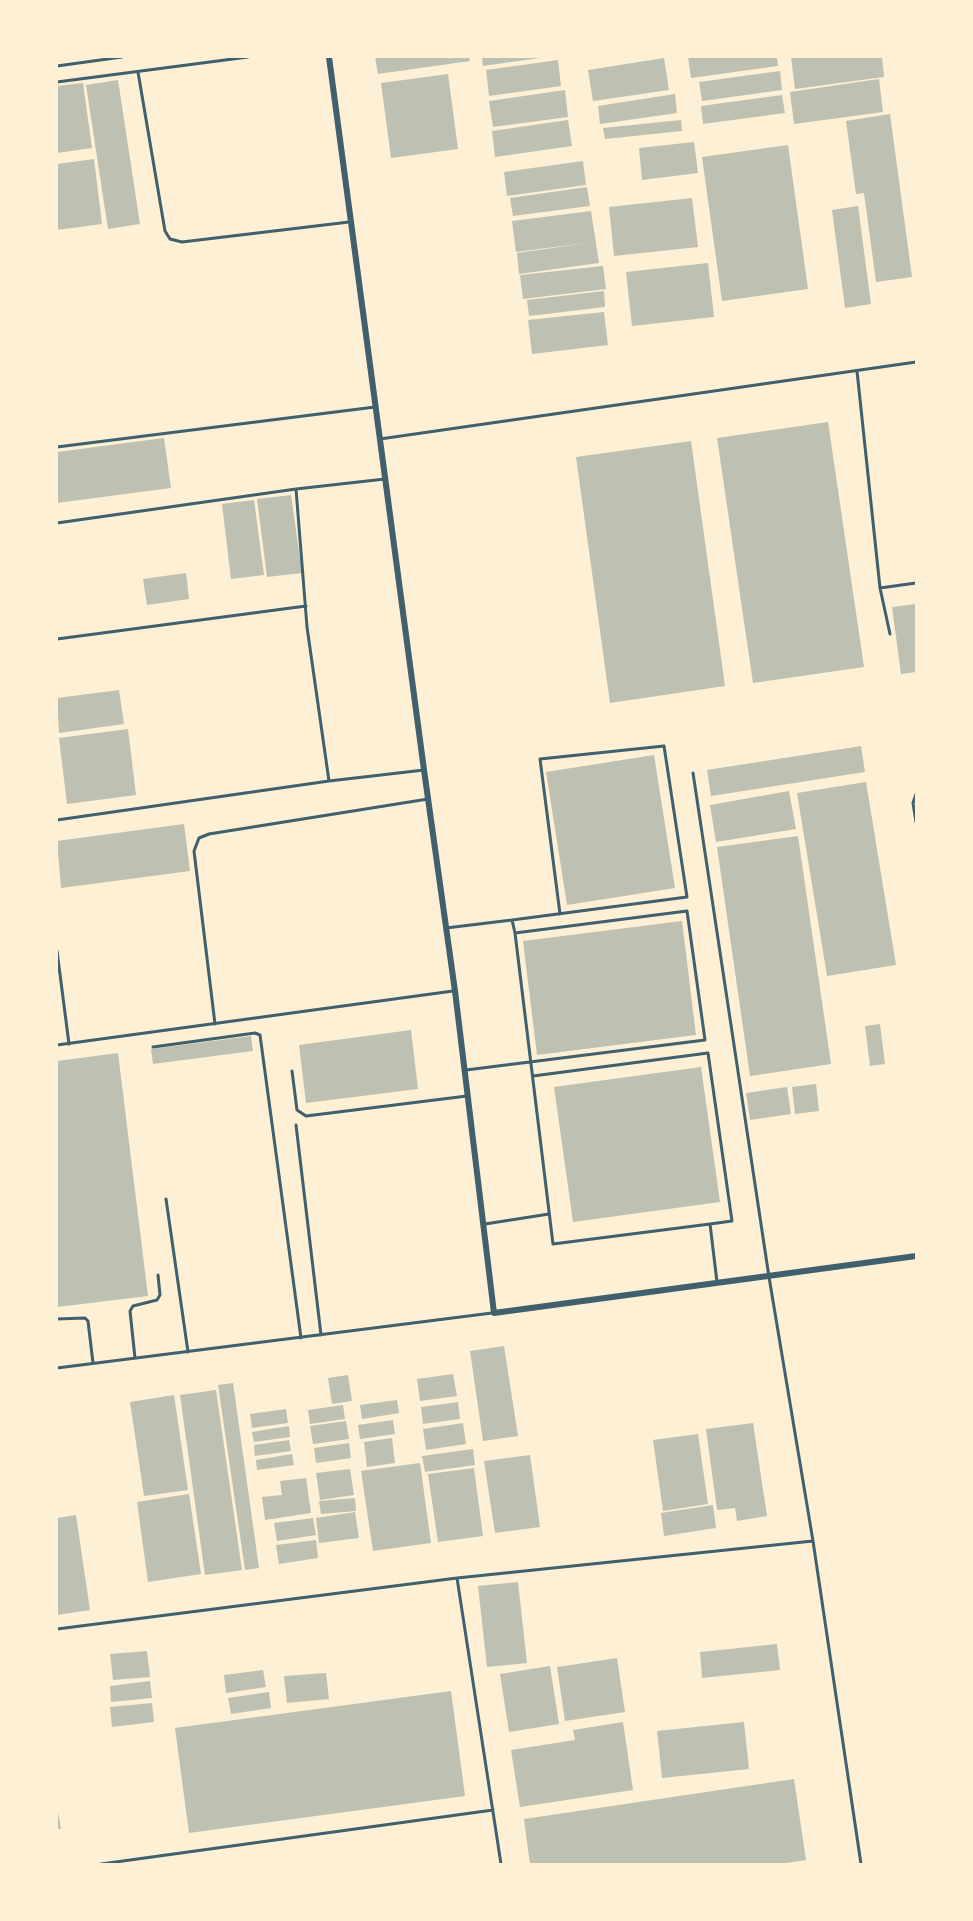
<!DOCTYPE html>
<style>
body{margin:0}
#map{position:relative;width:973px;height:1921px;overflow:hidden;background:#fdf0d5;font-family:Mulish,sans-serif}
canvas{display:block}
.frame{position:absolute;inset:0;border:58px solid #fdf0d5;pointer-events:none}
</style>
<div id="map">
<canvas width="973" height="1921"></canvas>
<div class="frame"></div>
</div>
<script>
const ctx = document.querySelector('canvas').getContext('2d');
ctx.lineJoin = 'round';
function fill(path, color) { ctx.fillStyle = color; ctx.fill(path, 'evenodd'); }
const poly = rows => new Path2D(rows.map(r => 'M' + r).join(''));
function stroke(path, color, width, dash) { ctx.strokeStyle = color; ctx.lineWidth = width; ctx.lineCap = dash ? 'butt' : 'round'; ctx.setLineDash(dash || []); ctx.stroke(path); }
fill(poly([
 [375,57,469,57,470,61,378,74],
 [482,57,540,57,540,58,483,66],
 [688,57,777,57,778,66,691,78],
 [791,57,882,57,884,77,795,89],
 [664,58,669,90,593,101,588,70],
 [558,60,561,86,489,96,486,70],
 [780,71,782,90,702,101,699,82],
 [448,74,458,149,391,158,381,83],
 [879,79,883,112,794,124,790,92],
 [118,80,140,224,108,229,86,85],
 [83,83,92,148,57,153,57,86],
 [565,90,568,117,493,127,489,101],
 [675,94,677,113,600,124,598,106],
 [782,95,785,113,703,124,701,106],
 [890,114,912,277,876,282,864,193,856,194,846,121],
 [568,120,572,146,495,157,492,131],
 [681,120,682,131,605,139,603,128],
 [694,142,698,173,642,180,639,148],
 [788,145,808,289,722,301,702,157],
 [94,159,102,224,57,230,57,164],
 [583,161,586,185,507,196,504,172],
 [587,187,590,206,513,216,510,198],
 [692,198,698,247,614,256,609,207],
 [858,206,871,304,845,308,832,210],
 [591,211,599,263,519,274,517,253,587,243,516,252,512,221],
 [708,263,714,317,632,326,626,272],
 [603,266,606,289,523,299,520,275],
 [604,291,605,307,529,316,527,300],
 [604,312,608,345,532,354,528,320],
 [828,422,864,667,753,683,717,438],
 [164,438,171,488,57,503,57,452],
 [691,441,725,686,610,703,576,457],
 [291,495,302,573,267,577,257,499],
 [254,500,264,575,231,579,222,504],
 [186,573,189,599,147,605,143,579],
 [916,604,916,672,901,674,892,607],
 [119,690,124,724,59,733,57,698],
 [128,729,136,795,67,804,59,738],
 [861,746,865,772,711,796,707,770],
 [654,755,675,888,567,905,546,772],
 [866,782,896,965,827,976,797,793],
 [789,791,796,829,716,842,710,805],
 [184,824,190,871,61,888,57,841],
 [798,836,831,1064,750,1076,717,847],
 [682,921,696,1035,537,1055,523,941],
 [880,1024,885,1064,870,1066,865,1026],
 [411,1030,418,1089,306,1103,299,1045],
 [251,1036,253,1051,153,1064,151,1049],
 [118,1053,148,1296,57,1307,57,1061],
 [701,1067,720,1202,573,1222,554,1087],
 [816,1084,819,1111,795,1114,792,1087],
 [787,1087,791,1114,750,1120,746,1093],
 [504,1346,518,1436,483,1441,470,1351],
 [453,1374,457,1396,420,1401,417,1379],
 [348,1375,352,1401,332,1404,328,1378],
 [233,1383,259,1568,245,1570,218,1385],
 [216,1390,242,1570,205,1575,180,1395],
 [174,1395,188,1490,144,1496,130,1402],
 [397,1400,399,1413,362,1419,360,1405],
 [458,1402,460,1419,423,1424,421,1407],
 [343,1405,345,1419,310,1424,308,1410],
 [286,1409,288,1423,252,1428,250,1414],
 [393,1420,395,1434,360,1439,358,1425],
 [346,1421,349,1439,313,1444,310,1426],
 [463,1423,466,1444,426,1450,423,1429],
 [753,1423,767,1516,737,1521,735,1508,717,1510,706,1429],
 [289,1426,290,1437,254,1442,252,1432],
 [698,1434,708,1504,663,1511,653,1440],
 [392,1438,395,1463,367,1467,364,1442],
 [289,1440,291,1451,255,1456,254,1445],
 [349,1443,351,1458,316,1463,314,1448],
 [473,1449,475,1465,425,1472,422,1456],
 [292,1454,294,1465,257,1470,256,1460],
 [530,1455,540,1527,495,1533,484,1461],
 [420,1463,431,1543,373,1551,361,1471],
 [474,1468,483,1536,438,1542,428,1474],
 [350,1469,354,1495,320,1500,316,1473],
 [306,1478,311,1513,265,1520,262,1497,282,1495,280,1481],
 [189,1494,201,1574,148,1582,137,1502],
 [355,1498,356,1511,321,1514,319,1501],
 [713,1505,716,1528,664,1536,661,1513],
 [355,1512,359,1538,319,1543,316,1518],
 [76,1515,90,1610,57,1615,57,1518],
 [313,1518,316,1535,277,1541,274,1523],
 [316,1540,318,1558,279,1564,276,1545],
 [518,1582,527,1663,487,1667,478,1586],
 [777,1644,780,1670,702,1678,700,1652],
 [147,1651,150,1677,113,1680,110,1654],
 [617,1658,625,1712,565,1721,557,1667],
 [550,1666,559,1724,509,1732,500,1674],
 [263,1670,266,1687,226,1693,224,1675],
 [326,1673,329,1699,287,1703,284,1676],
 [150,1681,152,1698,111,1702,110,1686],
 [451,1691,465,1796,189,1833,175,1728],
 [269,1692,271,1708,231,1714,228,1698],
 [152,1703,154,1722,112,1727,110,1707],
 [623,1722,633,1790,520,1807,511,1750,575,1740,573,1730],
 [744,1722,749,1769,662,1778,657,1731],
 [794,1779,806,1860,780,1864,530,1864,524,1819],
 [57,1807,61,1829,57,1829]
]), '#bec0b2');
stroke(poly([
 [57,66,122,57],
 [138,72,165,231,170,239,182,242,349,222],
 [57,82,248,57],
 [857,371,880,588,890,634],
 [380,439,916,362],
 [57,447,375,407],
 [296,489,307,627,329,781],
 [57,523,296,489,385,479],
 [880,588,916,583],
 [57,639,306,606],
 [693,773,769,1277,813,1541,861,1864],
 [916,794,913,803,916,822],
 [57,820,329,781,424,770],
 [446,928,512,920,687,897,664,746,540,759,560,914],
 [515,933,553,1244,710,1224,717,1282],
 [57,951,69,1044],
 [215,1024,194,851,199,838,209,834,428,799],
 [57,1045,453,991],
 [153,1047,255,1033,260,1035,301,1338],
 [466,1070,705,1040,687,911,515,933,512,920],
 [292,1071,297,1110,306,1116,467,1096],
 [533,1076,708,1053,732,1221,710,1224],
 [296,1125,321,1335],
 [166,1199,188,1352],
 [485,1224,549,1214],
 [57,1319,85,1318,88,1321,93,1363],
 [135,1358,130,1311,133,1306,157,1300,160,1295,158,1275],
 [57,1368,492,1313],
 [457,1578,501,1864],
 [57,1629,457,1578,813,1541],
 [101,1864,493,1810]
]), '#3f606c', 3);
stroke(poly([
 [329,57,424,770,455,991,494,1313,916,1256]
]), '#3f606c', 6);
</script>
